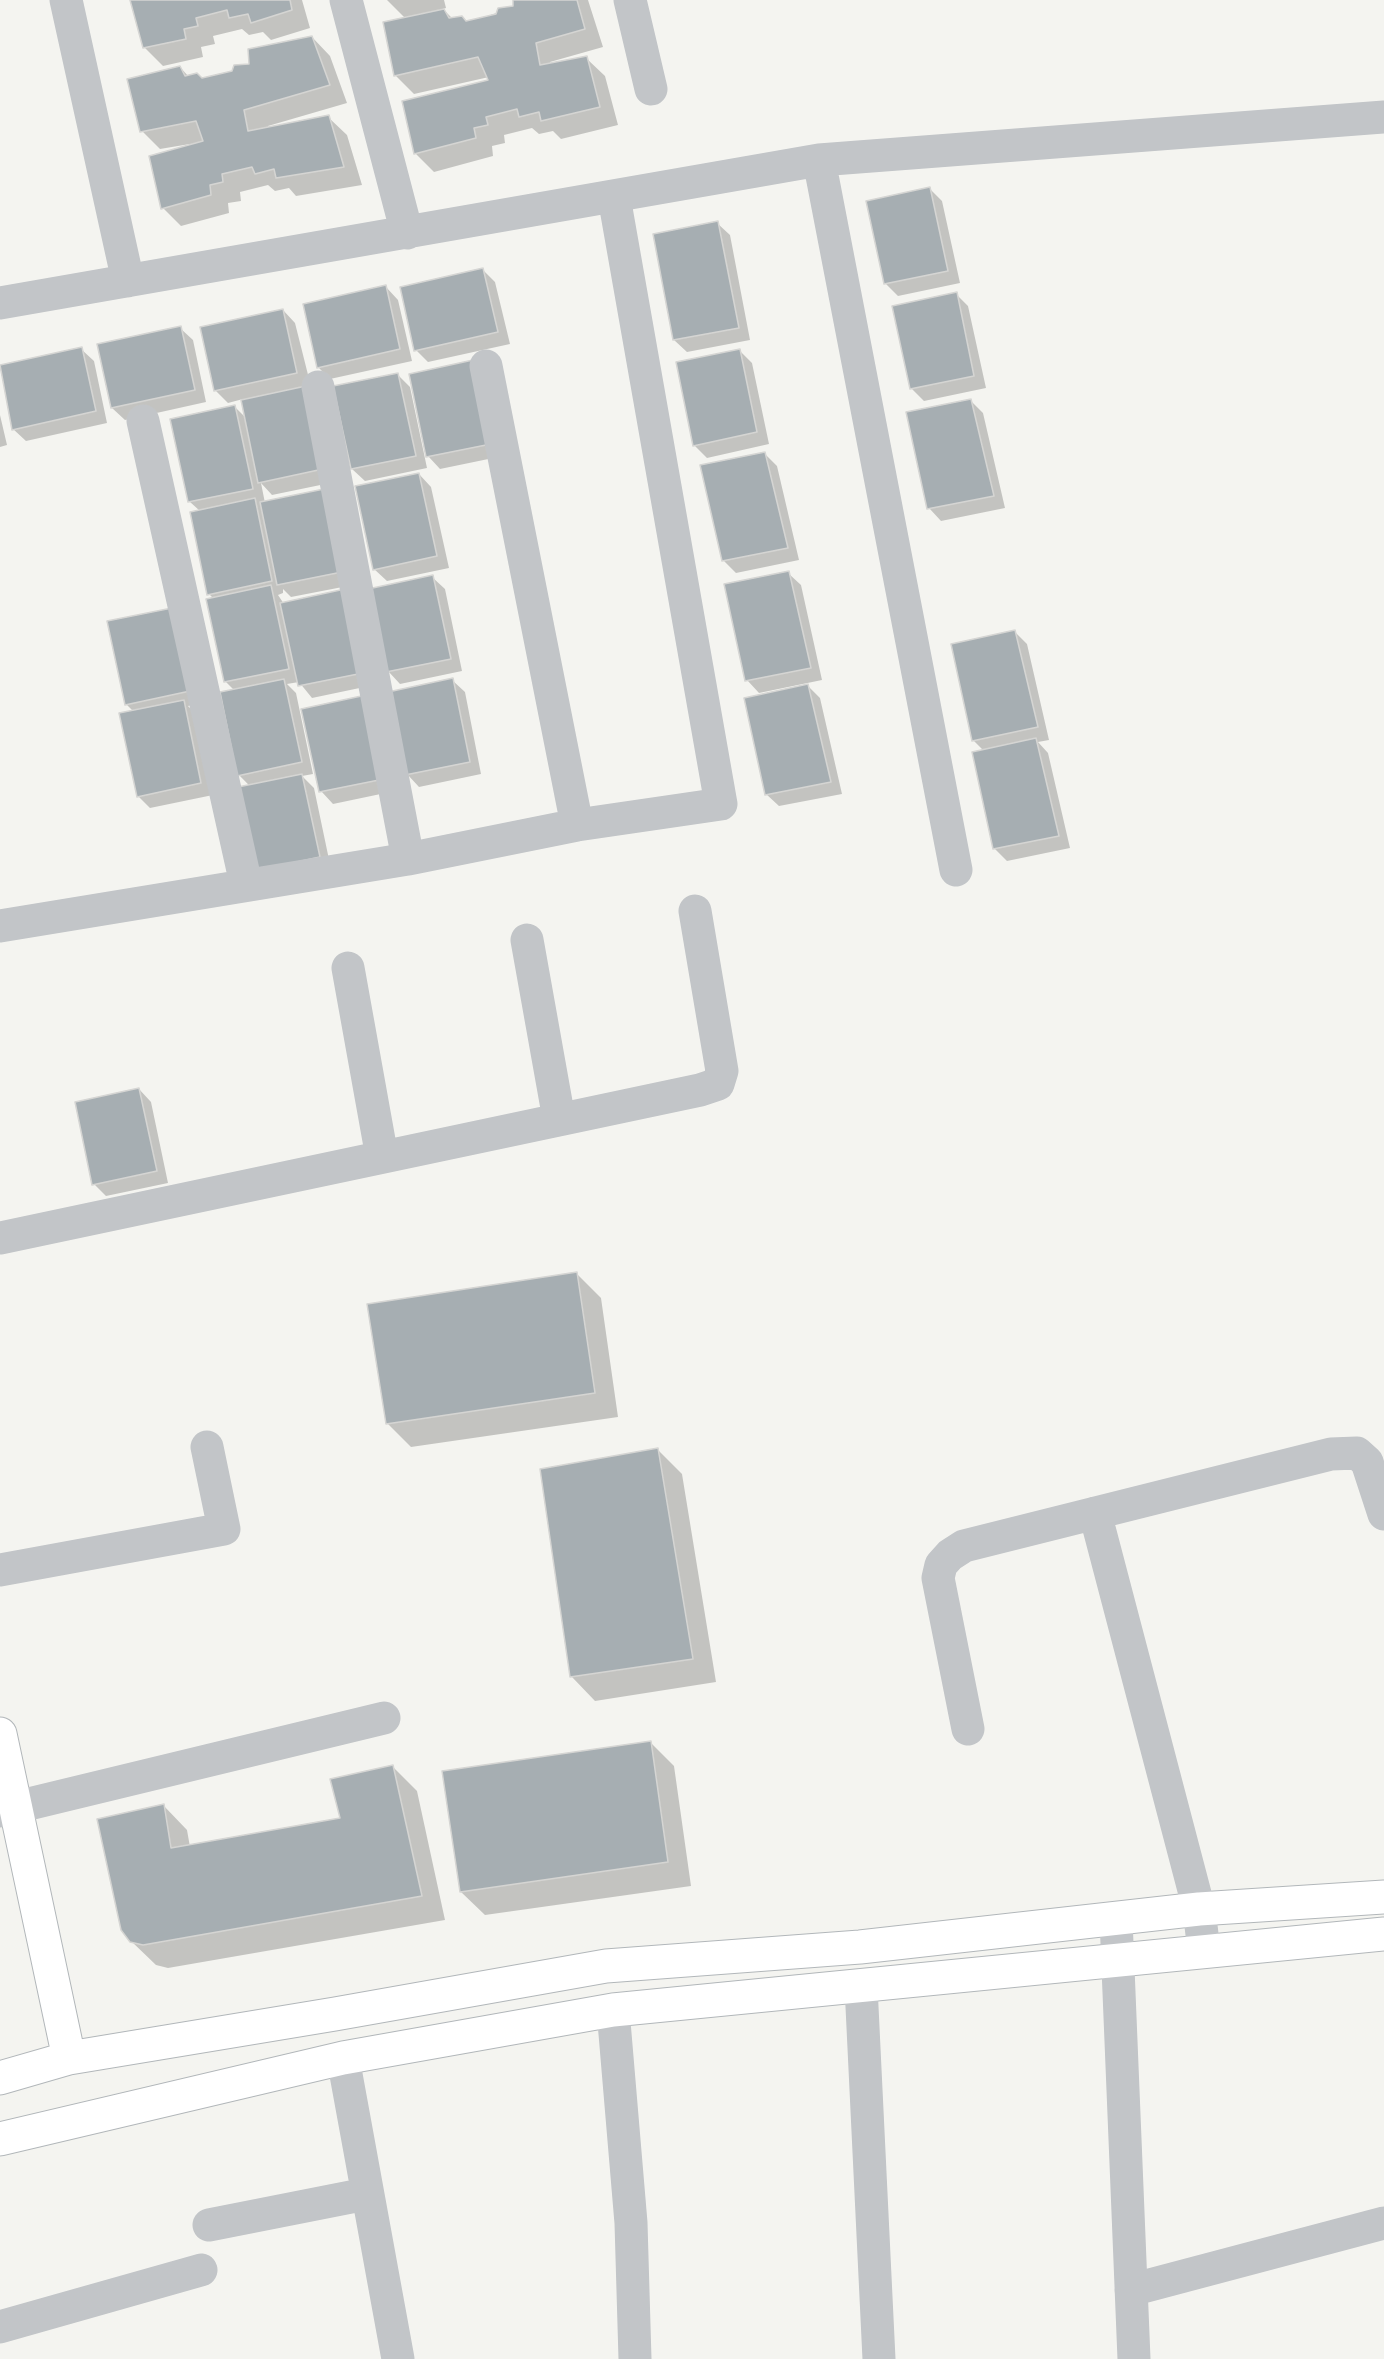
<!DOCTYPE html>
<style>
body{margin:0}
canvas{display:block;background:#f4f4f0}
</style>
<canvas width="1384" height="2359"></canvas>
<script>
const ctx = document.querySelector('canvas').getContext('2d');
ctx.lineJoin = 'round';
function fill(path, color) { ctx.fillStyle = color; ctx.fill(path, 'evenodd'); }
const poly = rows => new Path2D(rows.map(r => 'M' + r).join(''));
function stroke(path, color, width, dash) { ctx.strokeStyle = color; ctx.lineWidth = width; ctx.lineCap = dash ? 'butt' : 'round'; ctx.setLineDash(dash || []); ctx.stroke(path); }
fill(poly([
 [131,0,302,0,310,28,271,40,263,32,249,35,242,29,213,36,215,44,201,47,203,57,163,66,144,47],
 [387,0,444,0,446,8,443,9,453,19,466,23,515,7,514,0,588,0,603,47,550,62,551,65,586,58,605,76,618,125,561,139,553,131,539,134,532,128,504,135,505,143,492,146,493,156,434,172,416,154,490,81,489,77,414,94,395,75,406,19],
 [312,37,330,56,347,103,268,126,268,128,328,117,347,135,362,185,296,196,289,188,275,191,268,185,240,192,241,201,228,203,229,213,181,226,163,208,190,144,160,149,142,131,180,67,189,77,201,80,233,73],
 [930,189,942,201,960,283,898,296,885,283],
 [717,223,730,235,750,340,687,352,674,340],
 [483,270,495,282,510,344,428,362,416,350],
 [386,287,398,300,412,361,330,379,318,367],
 [956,294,968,306,986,388,924,401,911,388],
 [283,310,295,323,335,482,272,495,261,483,265,503,353,585,291,597,283,589,283,593,278,595,284,604,374,685,312,698,299,682,287,684,296,693,313,774,302,776,314,788,331,869,239,775,234,690,225,681,214,599,209,594,200,511,190,502,234,406,247,419,243,399,228,403,215,390],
 [180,328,193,340,206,402,125,420,112,408],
 [81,349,94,361,107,423,26,441,13,429,0,367],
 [740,351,752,363,769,444,707,458,694,445],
 [397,374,410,387,427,468,365,481,352,469],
 [411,375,503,456,440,469,428,456],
 [970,400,983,413,1005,508,941,521,929,508],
 [0,415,7,445,0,447],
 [764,453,777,466,799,560,736,573,724,561],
 [419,474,431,487,449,568,387,581,374,569],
 [788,573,801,585,822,680,759,693,747,680],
 [432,577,445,589,462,671,400,684,388,671],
 [184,622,201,703,188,706,196,714,213,795,150,808,138,796,134,712,126,704],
 [1015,632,1027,644,1049,740,1038,742,1048,753,1070,848,1007,861,994,848,984,751,973,740],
 [452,680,465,692,481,774,419,787,407,774],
 [808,686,820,698,842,794,779,806,766,794],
 [303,710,395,791,333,804,321,791],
 [139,1089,151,1102,168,1183,106,1196,94,1184],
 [577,1274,601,1298,618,1417,411,1447,387,1423],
 [658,1450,682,1474,716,1682,595,1701,572,1677],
 [650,1742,674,1766,691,1886,485,1915,461,1892],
 [393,1767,417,1791,445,1920,168,1968,156,1965,131,1941,164,1806,187,1830,190,1847,341,1819]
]), '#0003');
const building = poly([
 [130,0,290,0,292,10,251,23,248,14,229,18,227,10,196,18,198,26,184,29,186,39,143,48,130,0],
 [513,0,577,0,585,29,536,43,540,65,587,56,600,107,541,121,539,112,519,117,517,109,486,117,488,125,474,128,476,138,414,154,402,101,488,80,478,57,394,76,383,22,444,9,449,18,462,16,466,21,496,14,498,8,513,6,513,0],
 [312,36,330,85,244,110,248,131,329,115,344,167,276,178,274,169,255,174,252,167,222,174,223,182,210,185,211,195,161,209,149,156,203,141,196,121,140,132,127,79,180,66,185,76,197,73,202,78,232,71,234,65,249,64,248,49,312,36],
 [930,187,948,271,884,284,866,201,930,187],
 [718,221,739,328,673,340,653,234,718,221],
 [483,268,498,332,414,351,400,287,483,268],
 [386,285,400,349,317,368,303,304,386,285],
 [957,292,974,376,910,389,892,306,957,292],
 [283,309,297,373,214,391,200,327,283,309],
 [181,326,195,390,111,408,97,344,181,326],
 [82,347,96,411,12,430,0,365,82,347],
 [740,349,757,432,693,446,676,362,740,349],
 [473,360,491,444,426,457,409,374,473,360],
 [398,373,416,456,351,469,333,386,398,373],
 [306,386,323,469,258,483,241,400,306,386],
 [971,399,994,496,927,509,906,412,971,399],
 [235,405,253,489,188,502,170,419,235,405],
 [765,452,788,548,722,561,700,465,765,452],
 [419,473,437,556,373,570,355,486,419,473],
 [324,489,342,572,277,585,260,502,324,489],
 [255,498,272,581,207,595,190,512,255,498],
 [789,571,811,668,745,681,724,584,789,571],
 [433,575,451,659,386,672,368,589,433,575],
 [271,585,289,669,224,682,206,599,271,585],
 [345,589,363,673,298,686,280,603,345,589],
 [172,608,190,691,125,705,107,621,172,608],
 [1015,630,1038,727,972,741,951,644,1015,630],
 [453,678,470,762,405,775,388,692,453,678],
 [284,679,302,762,237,776,220,692,284,679],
 [808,684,831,782,765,795,744,698,808,684],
 [366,695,384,779,319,792,301,709,366,695],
 [184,700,201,783,137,797,119,713,184,700],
 [1036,738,1059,836,993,849,972,752,1036,738],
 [302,774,320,857,255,871,238,787,302,774],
 [139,1088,157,1171,92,1185,75,1102,139,1088],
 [577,1272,595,1393,386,1424,367,1304,577,1272],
 [658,1448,693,1659,570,1677,540,1469,658,1448],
 [651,1741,668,1862,460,1892,442,1771,651,1741],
 [393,1765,422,1896,143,1945,130,1942,121,1930,97,1819,164,1804,171,1848,340,1818,330,1779,393,1765]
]);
fill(building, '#a6aeb2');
stroke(building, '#d5d5d3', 1.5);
const secondary = poly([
 [0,1734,69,2058],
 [0,2078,69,2058,335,2014,606,1966,860,1947,1199,1909,1384,1897],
 [0,2139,343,2058,613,2010,1384,1934]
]);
stroke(secondary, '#b2b7ba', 35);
stroke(poly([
 [66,0,128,281],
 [346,0,407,233],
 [630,0,651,89],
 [819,160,956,870],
 [0,303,819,160,1384,117],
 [486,366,577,825],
 [318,387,408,859],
 [143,421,246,884],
 [0,926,408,859,577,825,721,804,614,197],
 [527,940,559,1119],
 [348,968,382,1157],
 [0,1238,700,1090,718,1084,722,1071,695,911],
 [1095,1513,1199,1909,1204,1951],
 [0,1570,224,1529,207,1447],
 [968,1729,938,1578,941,1565,950,1555,964,1546,1331,1454,1357,1453,1367,1462,1384,1514],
 [0,1811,384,1718],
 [1116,1919,1134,2359],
 [861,1986,879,2359],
 [613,2010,631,2223,635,2359],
 [343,2058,398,2359],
 [209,2225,366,2194],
 [1131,2290,1384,2223],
 [0,2327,201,2270]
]), '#c2c5c8', 33);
stroke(secondary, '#fff', 33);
</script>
